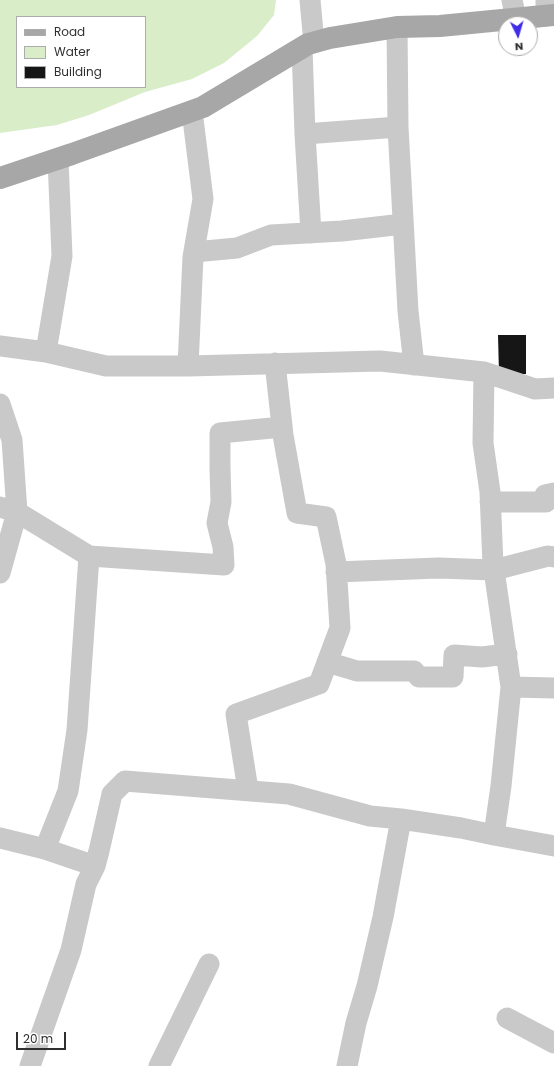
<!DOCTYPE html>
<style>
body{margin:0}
#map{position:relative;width:554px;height:1066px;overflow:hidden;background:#fff;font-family:Poppins,sans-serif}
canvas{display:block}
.legend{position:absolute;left:16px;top:16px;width:130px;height:72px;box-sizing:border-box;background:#fff;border:1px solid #acacac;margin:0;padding:5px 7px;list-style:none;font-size:12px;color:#2f2f2f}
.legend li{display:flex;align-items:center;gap:8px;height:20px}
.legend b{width:20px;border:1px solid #acacac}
.north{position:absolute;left:498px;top:16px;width:40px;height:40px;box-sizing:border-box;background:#fff;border:1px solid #acacac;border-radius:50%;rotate:175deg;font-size:11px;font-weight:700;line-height:16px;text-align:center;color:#2f2f2f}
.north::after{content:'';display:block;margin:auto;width:14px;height:18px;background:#402de9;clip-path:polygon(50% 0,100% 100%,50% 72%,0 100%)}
.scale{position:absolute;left:16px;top:1032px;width:50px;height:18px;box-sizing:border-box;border:2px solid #2f2f2f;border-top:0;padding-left:5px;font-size:12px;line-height:14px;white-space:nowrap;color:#2f2f2f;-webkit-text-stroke:3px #fff;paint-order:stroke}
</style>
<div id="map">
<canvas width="554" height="1066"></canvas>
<ul class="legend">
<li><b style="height:5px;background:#a7a7a7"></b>Road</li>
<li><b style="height:11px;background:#d8edc8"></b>Water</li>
<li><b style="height:11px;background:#161616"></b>Building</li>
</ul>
<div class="north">N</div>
<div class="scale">20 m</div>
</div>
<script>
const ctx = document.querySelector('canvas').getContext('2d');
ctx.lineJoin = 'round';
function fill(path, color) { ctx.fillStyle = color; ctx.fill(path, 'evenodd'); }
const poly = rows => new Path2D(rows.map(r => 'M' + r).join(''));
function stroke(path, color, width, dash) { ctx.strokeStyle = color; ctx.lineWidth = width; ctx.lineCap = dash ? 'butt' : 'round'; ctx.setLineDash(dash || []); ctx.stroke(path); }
fill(poly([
 [0,0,276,0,274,15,257,36,224,63,192,79,145,92,89,115,57,125,0,133],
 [17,17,145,17,145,87,17,87]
]), '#d8edc8');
fill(poly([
 [498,335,526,335,526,374,499,374]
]), '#161616');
stroke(poly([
 [310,0,314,43],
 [512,0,516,19],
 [546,16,546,0],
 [397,27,398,127,408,311,414,365],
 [302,48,305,134,398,127],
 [305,134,311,233],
 [194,252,237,248,271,235,342,231,403,224],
 [0,346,46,352,106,366,188,366,380,361,484,372,535,389,554,388],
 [46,352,62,256,58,159],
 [188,366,193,257,203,199,192,111],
 [0,404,12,440,17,512,0,573],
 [490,502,546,502,545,495,554,493],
 [0,507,17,512,89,556,77,730,68,791,45,849,0,838],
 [89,556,224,565,223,547,217,523,221,502,220,468,220,433,282,427],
 [336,572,438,568,494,570,493,565,490,492,483,443,484,372],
 [327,662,357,671,414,671,419,677,453,677,454,655,482,657,507,654],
 [511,687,554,688],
 [248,790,236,714,319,684,340,628,336,564,326,517,297,513,283,435,275,363],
 [401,819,461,828,494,835,501,786,511,687,494,570,548,556,554,557],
 [494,835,554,846],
 [45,849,95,866],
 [507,1018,554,1043],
 [30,1066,71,950,86,884,95,866,99,851,112,794,125,781,289,794,370,816,401,819,383,917,367,986,356,1023,347,1066],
 [159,1066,209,964]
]), '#c9c9c9', 21);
stroke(poly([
 [0,178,72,154,203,107,308,44,330,38,397,27,440,26,554,15]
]), '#a7a7a7', 22);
</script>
